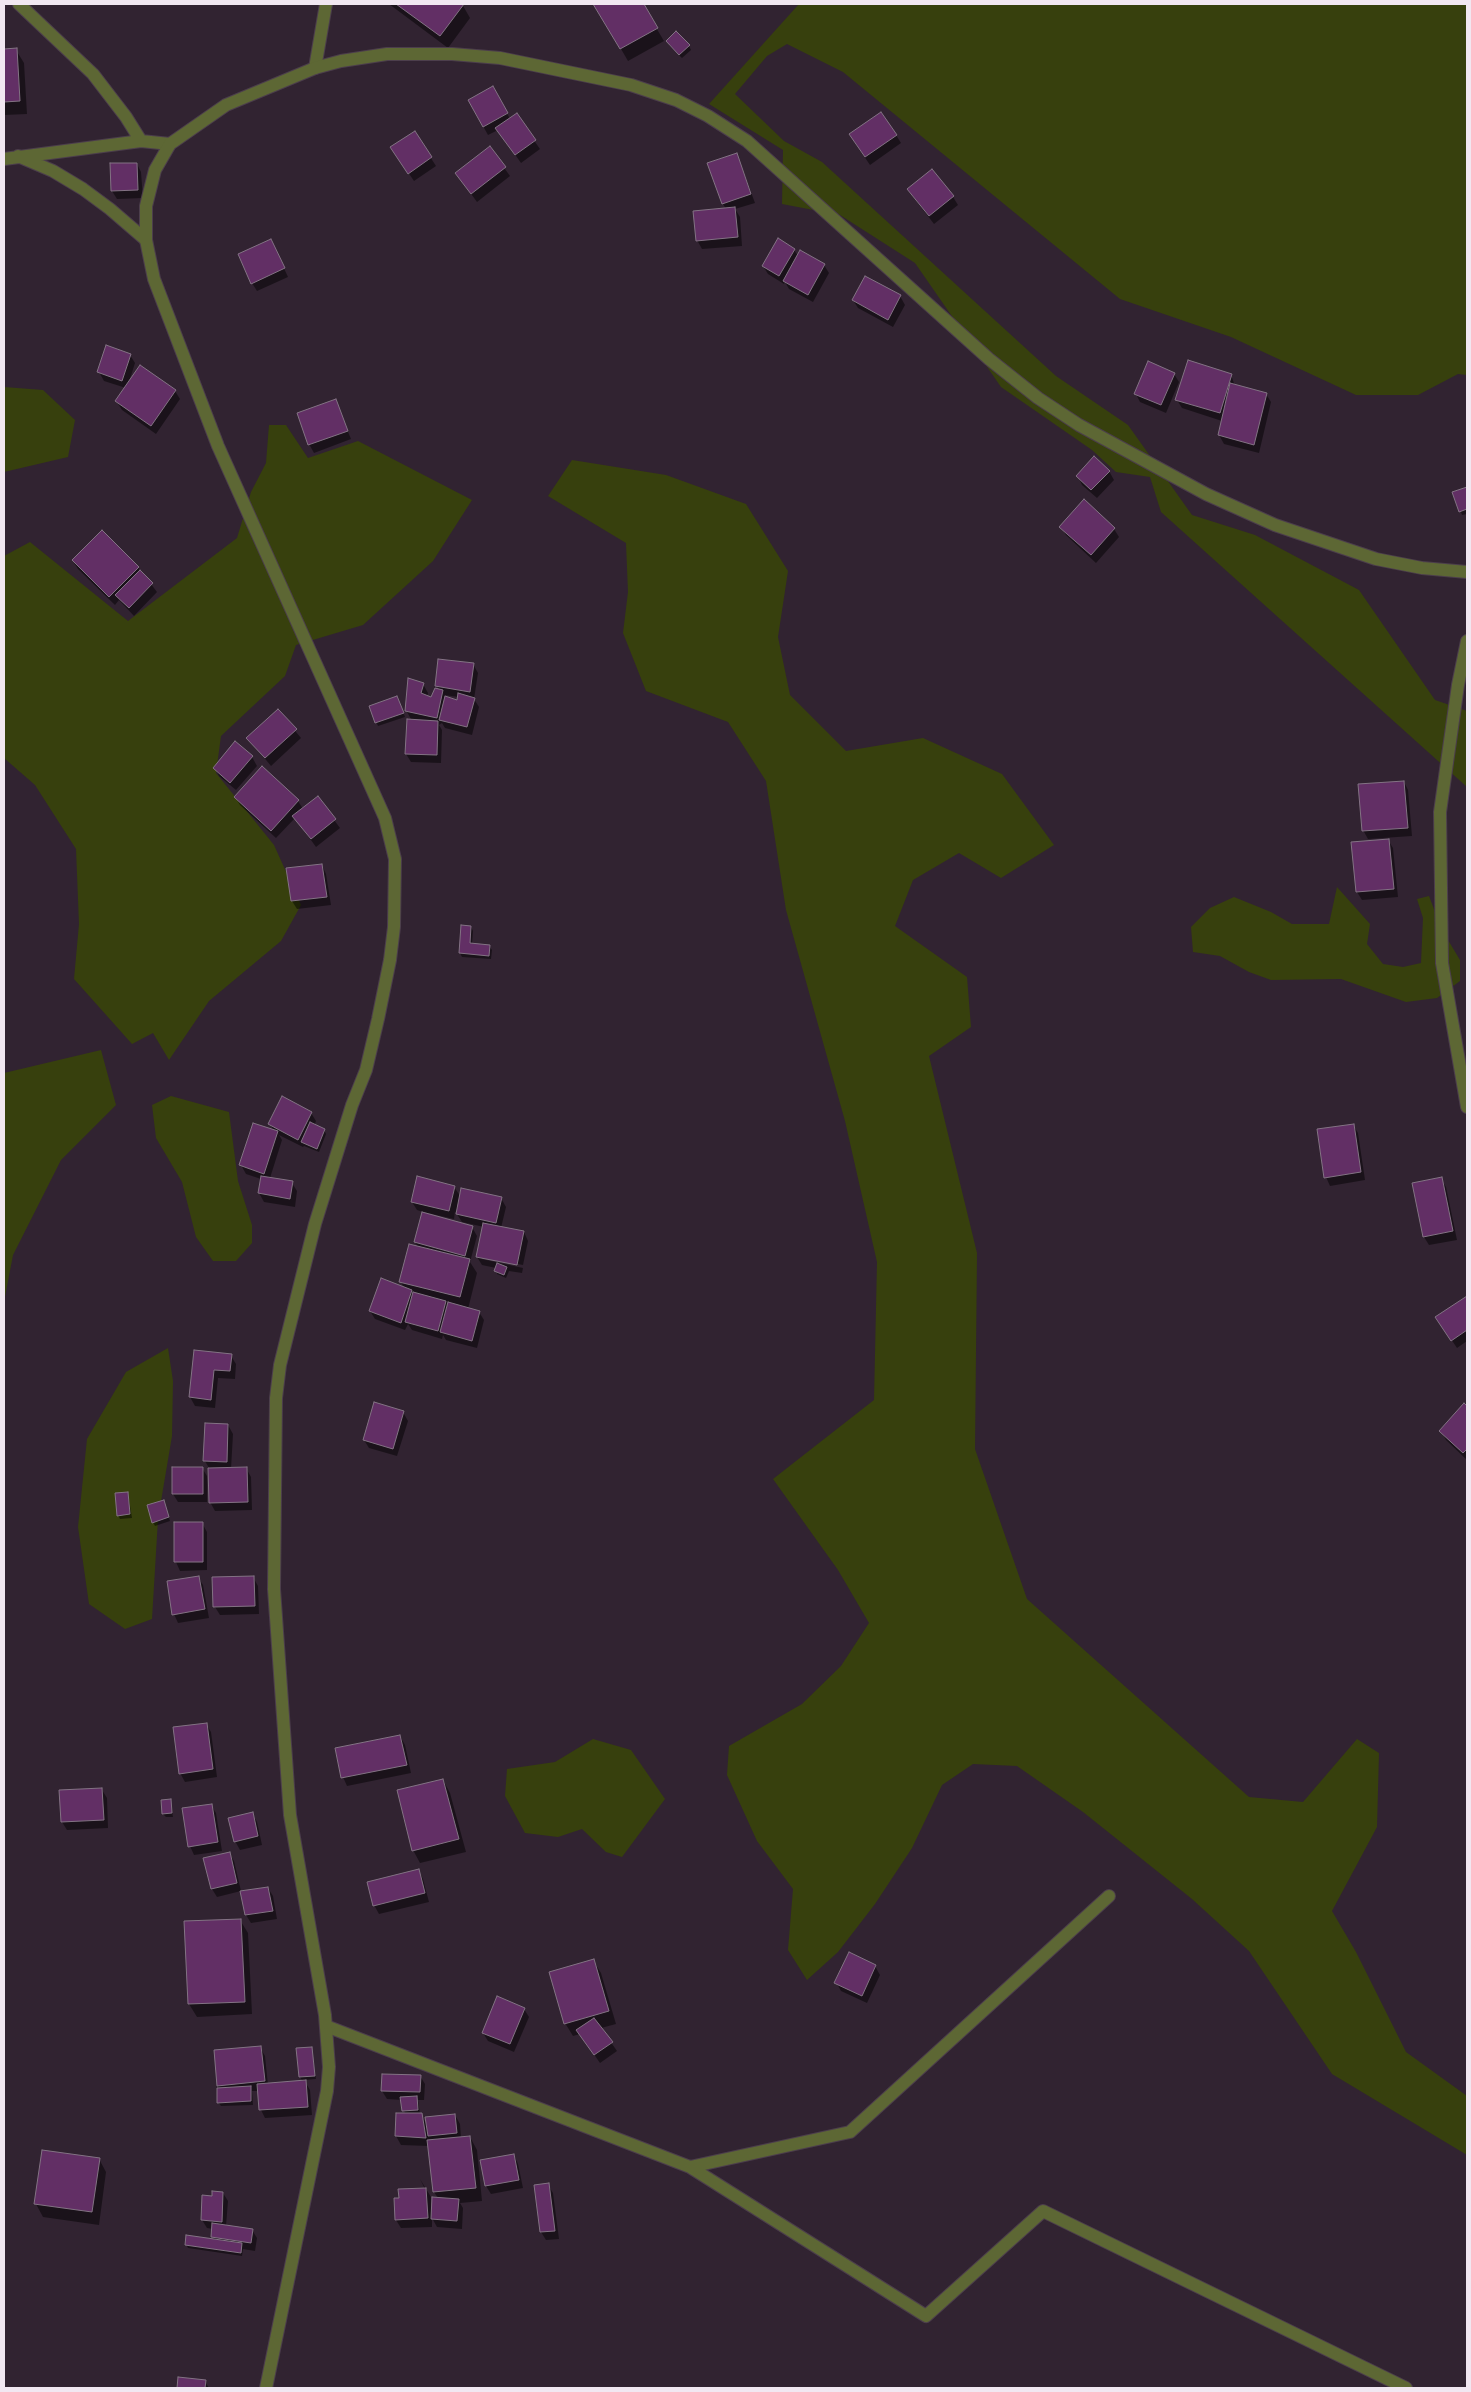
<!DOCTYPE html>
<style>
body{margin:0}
#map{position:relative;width:1471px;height:2392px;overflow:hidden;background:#312331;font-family:"IBM Plex Sans",sans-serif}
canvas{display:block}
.frame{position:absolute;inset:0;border:5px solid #f1e7f1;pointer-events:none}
</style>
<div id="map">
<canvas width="1471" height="2392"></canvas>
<div class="frame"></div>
</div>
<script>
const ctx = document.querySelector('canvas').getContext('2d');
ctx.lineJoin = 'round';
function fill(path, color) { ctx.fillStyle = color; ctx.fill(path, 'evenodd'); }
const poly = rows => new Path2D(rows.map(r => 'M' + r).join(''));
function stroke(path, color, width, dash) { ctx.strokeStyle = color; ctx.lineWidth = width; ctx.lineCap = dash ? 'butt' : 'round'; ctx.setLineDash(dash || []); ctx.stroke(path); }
fill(poly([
 [799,4,1467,4,1467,375,1458,374,1418,395,1356,395,1231,337,1120,299,843,72,787,44,767,56,735,94,784,141,822,162,1056,376,1128,425,1192,515,1255,535,1359,590,1435,700,1467,711,1467,787,1161,512,1150,477,1116,472,1092,450,1001,387,915,263,840,215,782,204,783,150,709,104],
 [4,387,43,390,75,420,68,457,4,472],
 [269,425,286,425,308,458,358,441,472,500,433,561,363,625,296,645,285,676,221,736,216,773,274,845,301,905,281,941,209,1001,169,1060,153,1033,132,1044,74,979,79,924,76,849,35,785,4,758,4,556,30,542,128,621,237,538,251,492,266,463],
 [572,460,666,475,746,504,788,571,778,637,790,695,846,751,923,738,1002,774,1054,845,1001,878,959,853,913,880,895,926,967,977,971,1027,929,1056,977,1253,975,1449,1027,1599,1249,1797,1303,1802,1357,1739,1379,1753,1377,1827,1332,1911,1356,1952,1406,2052,1467,2096,1467,2155,1332,2074,1249,1951,1192,1899,1083,1812,1017,1766,973,1764,942,1785,912,1848,875,1904,838,1952,807,1980,788,1950,793,1889,757,1841,727,1775,729,1746,802,1704,841,1666,869,1623,838,1570,773,1479,874,1400,877,1262,845,1121,786,910,766,781,728,722,646,691,623,633,628,592,626,543,548,496],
 [1337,887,1370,924,1367,944,1383,964,1403,967,1421,963,1423,918,1417,899,1429,896,1442,930,1460,960,1460,981,1437,998,1406,1002,1341,979,1271,980,1249,972,1220,956,1193,952,1191,927,1210,908,1234,897,1271,912,1292,924,1329,924],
 [101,1050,116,1105,61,1160,13,1255,4,1302,4,1073],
 [171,1096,229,1112,238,1181,252,1225,252,1243,236,1261,213,1261,196,1237,182,1182,156,1138,152,1105],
 [168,1348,173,1381,172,1436,158,1519,152,1619,125,1629,89,1604,78,1527,87,1439,126,1372],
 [593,1739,631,1750,665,1799,622,1857,606,1852,582,1829,558,1837,525,1833,505,1796,507,1769,555,1762]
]), '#37400d');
fill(poly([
 [389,4,462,4,470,18,448,48],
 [595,4,642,4,664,41,628,61],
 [669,45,689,46,691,50,682,58],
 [4,50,16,50,24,63,27,114,4,115],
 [493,88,510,119,516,115,540,149,521,163,498,130,488,135,469,101],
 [414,132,436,166,414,181,397,156],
 [896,135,901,143,870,165,855,143],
 [489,147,510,176,477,202,456,173],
 [737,154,755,203,735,209,740,217,742,246,702,249,697,240,726,209,723,204],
 [137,164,141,172,143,198,117,199,112,191],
 [908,190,953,197,958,205,934,224],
 [271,240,288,277,257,291,252,283],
 [794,250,798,256,824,265,829,273,813,302,789,289,785,282,784,284,768,274,763,266],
 [900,296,905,305,893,327,858,308,853,300],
 [130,355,135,363,129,382,175,391,180,399,156,434,122,410,117,402,126,388,104,381,99,372],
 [1174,374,1179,382,1166,413,1140,402,1136,394],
 [1231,375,1235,386,1266,394,1271,402,1259,453,1224,444,1219,435,1222,421,1182,408,1177,400],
 [335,401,351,439,314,453,309,444],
 [1109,471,1114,480,1097,498,1082,485,1078,476],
 [1467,488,1467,514,1462,515,1454,492],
 [1061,527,1114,529,1119,537,1096,563,1066,535],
 [73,561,138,567,157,592,134,616,119,600,115,605,78,569],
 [473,664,478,673,474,699,479,707,472,735,445,728,442,723,439,725,442,730,441,763,411,762,406,754,412,721,406,710,423,684,428,693,427,697,432,699,439,690,437,686],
 [444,695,459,697,458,701,445,698],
 [399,701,405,717,378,726,370,707],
 [278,710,301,738,271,766,248,738],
 [252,757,257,766,236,790,219,776,215,768],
 [1404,782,1408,790,1412,836,1368,839,1363,830],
 [235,797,298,801,303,809,317,797,340,828,316,847,295,818,276,838,240,805],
 [1388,840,1393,848,1398,897,1362,900,1357,892],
 [322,865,326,874,331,905,297,909,292,901,288,869],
 [471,927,473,931,472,944,489,946,492,950,491,959,462,957,460,953],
 [311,1113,316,1121,314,1126,324,1130,326,1134,319,1152,304,1146,303,1147,279,1135,282,1140,270,1178,292,1183,297,1191,295,1207,264,1202,259,1193,261,1179,246,1174,241,1165,274,1131,270,1124],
 [1353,1125,1358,1133,1365,1180,1330,1186,1326,1177],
 [1441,1179,1446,1187,1457,1240,1429,1245,1424,1237,1413,1184],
 [454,1187,461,1197,501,1198,506,1207,501,1228,524,1232,528,1241,523,1265,482,1257,482,1259,523,1268,522,1273,509,1271,506,1278,497,1274,496,1268,482,1265,477,1257,484,1227,462,1222,455,1211,454,1219,423,1212,423,1214,472,1227,477,1236,470,1262,477,1273,468,1309,479,1312,484,1320,477,1348,446,1340,443,1335,442,1339,412,1330,408,1324,405,1330,375,1319,370,1311,404,1288,401,1282,418,1247,415,1242,423,1212,417,1210,412,1202],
 [1467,1297,1467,1341,1457,1348,1437,1318],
 [195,1352,231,1356,236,1364,235,1379,218,1378,215,1408,195,1406,190,1397],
 [1465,1405,1467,1407,1467,1460,1446,1440,1441,1431],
 [403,1412,408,1421,397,1456,369,1448,364,1440],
 [228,1425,233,1434,231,1469,246,1468,251,1477,252,1510,215,1511,210,1502,209,1468,205,1461],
 [202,1468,207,1476,207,1502,178,1502,173,1494],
 [128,1493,132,1518,120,1519,118,1515],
 [164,1502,170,1521,155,1526,153,1522],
 [175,1523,202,1523,207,1532,207,1570,180,1571,176,1562],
 [198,1577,203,1585,209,1618,178,1623,174,1614],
 [253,1577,258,1586,259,1614,220,1615,215,1607],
 [206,1724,211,1732,217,1777,185,1782,180,1773],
 [400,1736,405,1745,411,1773,347,1786,343,1777],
 [443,1780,450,1793,466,1852,420,1863,413,1850],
 [102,1790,107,1798,108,1828,67,1830,62,1822,60,1791],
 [170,1800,173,1817,166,1817,163,1814],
 [211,1805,216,1813,222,1851,194,1855,190,1846],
 [252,1813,257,1822,262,1845,240,1850,235,1841],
 [229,1853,234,1861,241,1891,217,1897,212,1889],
 [419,1871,423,1879,429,1902,379,1914,374,1905],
 [268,1888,273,1896,277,1919,251,1923,246,1915,242,1892],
 [240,1920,248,1933,252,2014,197,2017,189,2004],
 [593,1960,601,1973,616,2024,601,2028,617,2051,600,2063,580,2034,573,2036,565,2023],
 [875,1966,880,1975,867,2003,841,1991,836,1982],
 [524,2009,529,2017,514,2052,488,2041,483,2033],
 [260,2047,265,2056,268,2085,303,2082,300,2077,311,2048,316,2079,304,2080,310,2090,312,2115,265,2118,261,2110,259,2091,252,2091,253,2105,221,2106,218,2102,218,2086],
 [420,2076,425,2084,424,2100,418,2100,420,2114,427,2124,455,2115,460,2124,461,2138,470,2137,477,2150,482,2201,460,2203,463,2208,462,2229,437,2227,432,2218,432,2227,401,2228,396,2220,395,2200,425,2189,420,2179,431,2197,431,2206,438,2198,434,2192,429,2146,401,2145,396,2136,397,2114,405,2114,402,2100,387,2099,382,2091],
 [514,2155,518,2164,523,2188,491,2194,486,2186,482,2161],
 [99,2159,106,2172,99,2225,43,2217,36,2204],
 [548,2185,553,2193,559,2239,546,2240,541,2232],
 [223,2193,228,2201,226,2226,252,2230,257,2238,255,2251,243,2249,242,2256,188,2248,186,2244,214,2240,212,2237,213,2229,207,2228,202,2220,213,2197],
 [179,2379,205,2382,209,2388,178,2388]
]), '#0007');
const building = poly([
 [396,4,464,4,440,36,396,4],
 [593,4,644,4,658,28,620,49,593,4],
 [676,31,690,45,679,55,666,41,676,31],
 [17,48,20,101,4,102,4,49,17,48],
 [493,86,508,113,483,127,468,100,493,86],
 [881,112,897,135,865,157,849,134,881,112],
 [517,113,536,140,515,155,495,128,517,113],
 [415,131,432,157,408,174,390,147,415,131],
 [490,146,506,167,471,194,455,173,490,146],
 [737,153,751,194,722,204,707,163,737,153],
 [110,163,137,163,138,190,111,191,110,163],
 [932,169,954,196,929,216,907,189,932,169],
 [735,207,738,237,696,241,693,211,735,207],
 [778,238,795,249,779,276,762,266,778,238],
 [271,239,285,268,251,284,238,254,271,239],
 [800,250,825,264,808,295,783,281,800,250],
 [865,276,901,295,888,320,852,300,865,276],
 [106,345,131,354,122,381,97,372,106,345],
 [1188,360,1232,374,1220,413,1175,400,1188,360],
 [1148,361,1175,373,1161,405,1134,394,1148,361],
 [140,365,176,390,151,426,115,401,140,365],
 [1230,383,1267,393,1254,445,1218,435,1230,383],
 [336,399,348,431,308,445,297,413,336,399],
 [1094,456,1110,471,1091,490,1076,476,1094,456],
 [1467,487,1467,509,1459,512,1452,492,1467,487],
 [1084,499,1115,528,1091,555,1059,527,1084,499],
 [102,530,139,567,109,597,72,560,102,530],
 [140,570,153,583,129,608,115,595,140,570],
 [438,659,474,663,470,692,435,686,438,659],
 [408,678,424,683,421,693,431,697,435,688,443,690,437,718,405,711,408,678],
 [458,693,475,698,467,727,439,720,445,696,457,700,458,693],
 [397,696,404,713,375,723,369,706,397,696],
 [278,709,297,729,265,758,246,738,278,709],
 [407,719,438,721,437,755,405,754,407,719],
 [235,741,253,756,230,783,213,768,235,741],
 [262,766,299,800,271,831,234,797,262,766],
 [1404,781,1408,828,1362,831,1358,784,1404,781],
 [318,796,336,819,311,839,292,816,318,796],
 [1389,839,1394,889,1356,892,1351,842,1389,839],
 [322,864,327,897,291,901,286,868,322,864],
 [461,925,471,926,470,943,490,945,489,956,459,953,461,925],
 [282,1096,312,1112,298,1140,268,1124,282,1096],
 [310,1122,325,1129,317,1149,301,1142,310,1122],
 [253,1123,278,1131,264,1174,239,1165,253,1123],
 [1354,1124,1361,1172,1324,1178,1317,1129,1354,1124],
 [261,1176,293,1181,290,1199,258,1193,261,1176],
 [417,1176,455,1186,449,1211,411,1202,417,1176],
 [1442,1177,1453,1231,1423,1237,1412,1183,1442,1177],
 [461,1188,502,1197,496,1223,456,1214,461,1188],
 [422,1212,473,1226,465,1256,414,1242,422,1212],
 [483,1223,524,1231,517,1265,476,1257,483,1223],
 [409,1244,470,1259,460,1297,399,1282,409,1244],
 [497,1263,507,1267,504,1275,494,1271,497,1263],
 [381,1278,412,1290,401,1323,369,1311,381,1278],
 [413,1292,446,1301,438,1331,405,1322,413,1292],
 [1467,1296,1467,1330,1451,1341,1435,1317,1467,1296],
 [448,1302,480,1311,472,1341,440,1332,448,1302],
 [194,1350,232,1354,230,1371,214,1370,211,1400,189,1397,194,1350],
 [374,1402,404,1411,393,1449,363,1440,374,1402],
 [1464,1403,1467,1406,1467,1449,1463,1453,1439,1431,1464,1403],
 [205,1423,228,1424,227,1462,203,1461,205,1423],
 [172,1467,203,1467,203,1494,172,1494,172,1467],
 [247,1467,248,1502,209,1503,208,1468,247,1467],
 [128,1492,130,1514,117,1516,115,1493,128,1492],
 [164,1500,169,1517,152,1523,147,1505,164,1500],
 [174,1522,203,1522,203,1562,174,1562,174,1522],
 [199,1576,205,1609,172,1615,167,1581,199,1576],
 [254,1576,255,1606,213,1607,212,1577,254,1576],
 [207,1723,213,1769,179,1774,173,1727,207,1723],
 [400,1735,407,1765,341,1778,335,1748,400,1735],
 [443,1779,459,1839,412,1851,397,1790,443,1779],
 [102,1788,104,1820,61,1822,59,1790,102,1788],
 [171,1799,172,1813,162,1814,161,1800,171,1799],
 [212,1804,218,1842,188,1847,182,1808,212,1804],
 [253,1812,258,1836,234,1842,228,1818,253,1812],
 [230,1852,237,1883,211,1889,203,1858,230,1852],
 [419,1869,425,1893,373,1906,367,1882,419,1869],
 [268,1887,273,1911,245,1915,240,1891,268,1887],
 [241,1919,245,2002,188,2004,184,1921,241,1919],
 [849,1952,876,1965,862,1996,834,1983,849,1952],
 [594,1959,609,2011,564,2024,549,1972,594,1959],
 [497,1996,525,2008,510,2044,482,2033,497,1996],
 [594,2018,613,2042,594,2055,576,2030,594,2018],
 [261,2046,265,2081,217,2086,214,2050,261,2046],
 [312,2047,315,2076,299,2077,296,2048,312,2047],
 [382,2074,421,2075,420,2092,381,2091,382,2074],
 [306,2080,308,2107,259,2110,257,2084,306,2080],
 [251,2086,251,2101,217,2103,217,2088,251,2086],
 [417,2096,418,2110,402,2111,400,2097,417,2096],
 [396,2113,422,2113,426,2138,395,2136,396,2113],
 [455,2114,457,2133,428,2136,425,2117,455,2114],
 [470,2136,476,2188,433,2192,427,2140,470,2136],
 [42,2150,100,2158,92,2212,34,2204,42,2150],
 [514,2154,519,2180,485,2186,480,2160,514,2154],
 [549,2183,555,2231,540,2232,534,2185,549,2183],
 [426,2188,428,2218,395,2220,394,2198,399,2198,398,2189,426,2188],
 [212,2191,223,2192,222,2222,201,2220,202,2195,212,2196,212,2191],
 [432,2197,459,2199,457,2221,431,2219,432,2197],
 [212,2223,253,2229,251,2243,211,2237,212,2223],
 [186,2235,242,2243,241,2253,185,2245,186,2235],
 [178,2377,206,2380,205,2388,177,2388,178,2377]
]);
fill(building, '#622f65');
stroke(building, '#837384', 1);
const minor = poly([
 [19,4,93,74,126,117,141,141],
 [315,68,326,4],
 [18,156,53,171,83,189,110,209,146,240],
 [4,159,141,141,170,144],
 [1467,641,1458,685,1440,812,1442,963,1467,1107],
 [326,2026,690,2167,926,2316,1043,2211,1406,2388],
 [690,2167,850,2132,1109,1896]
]);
const tertiary = poly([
 [266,2388,327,2091,329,2067,325,2015,290,1815,274,1589,276,1398,280,1365,315,1224,352,1105,366,1070,378,1019,390,960,394,927,395,859,385,818,218,446,154,279,146,240,146,206,155,170,170,144,226,105,315,68,341,61,387,54,452,54,500,58,631,85,676,100,708,116,747,141,989,359,1038,398,1079,425,1206,494,1275,525,1376,559,1422,568,1467,572]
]);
stroke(minor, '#4c3e4c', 14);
stroke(tertiary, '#4c3e4c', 14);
stroke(minor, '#5d6734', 12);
stroke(tertiary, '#5d6734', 12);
</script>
